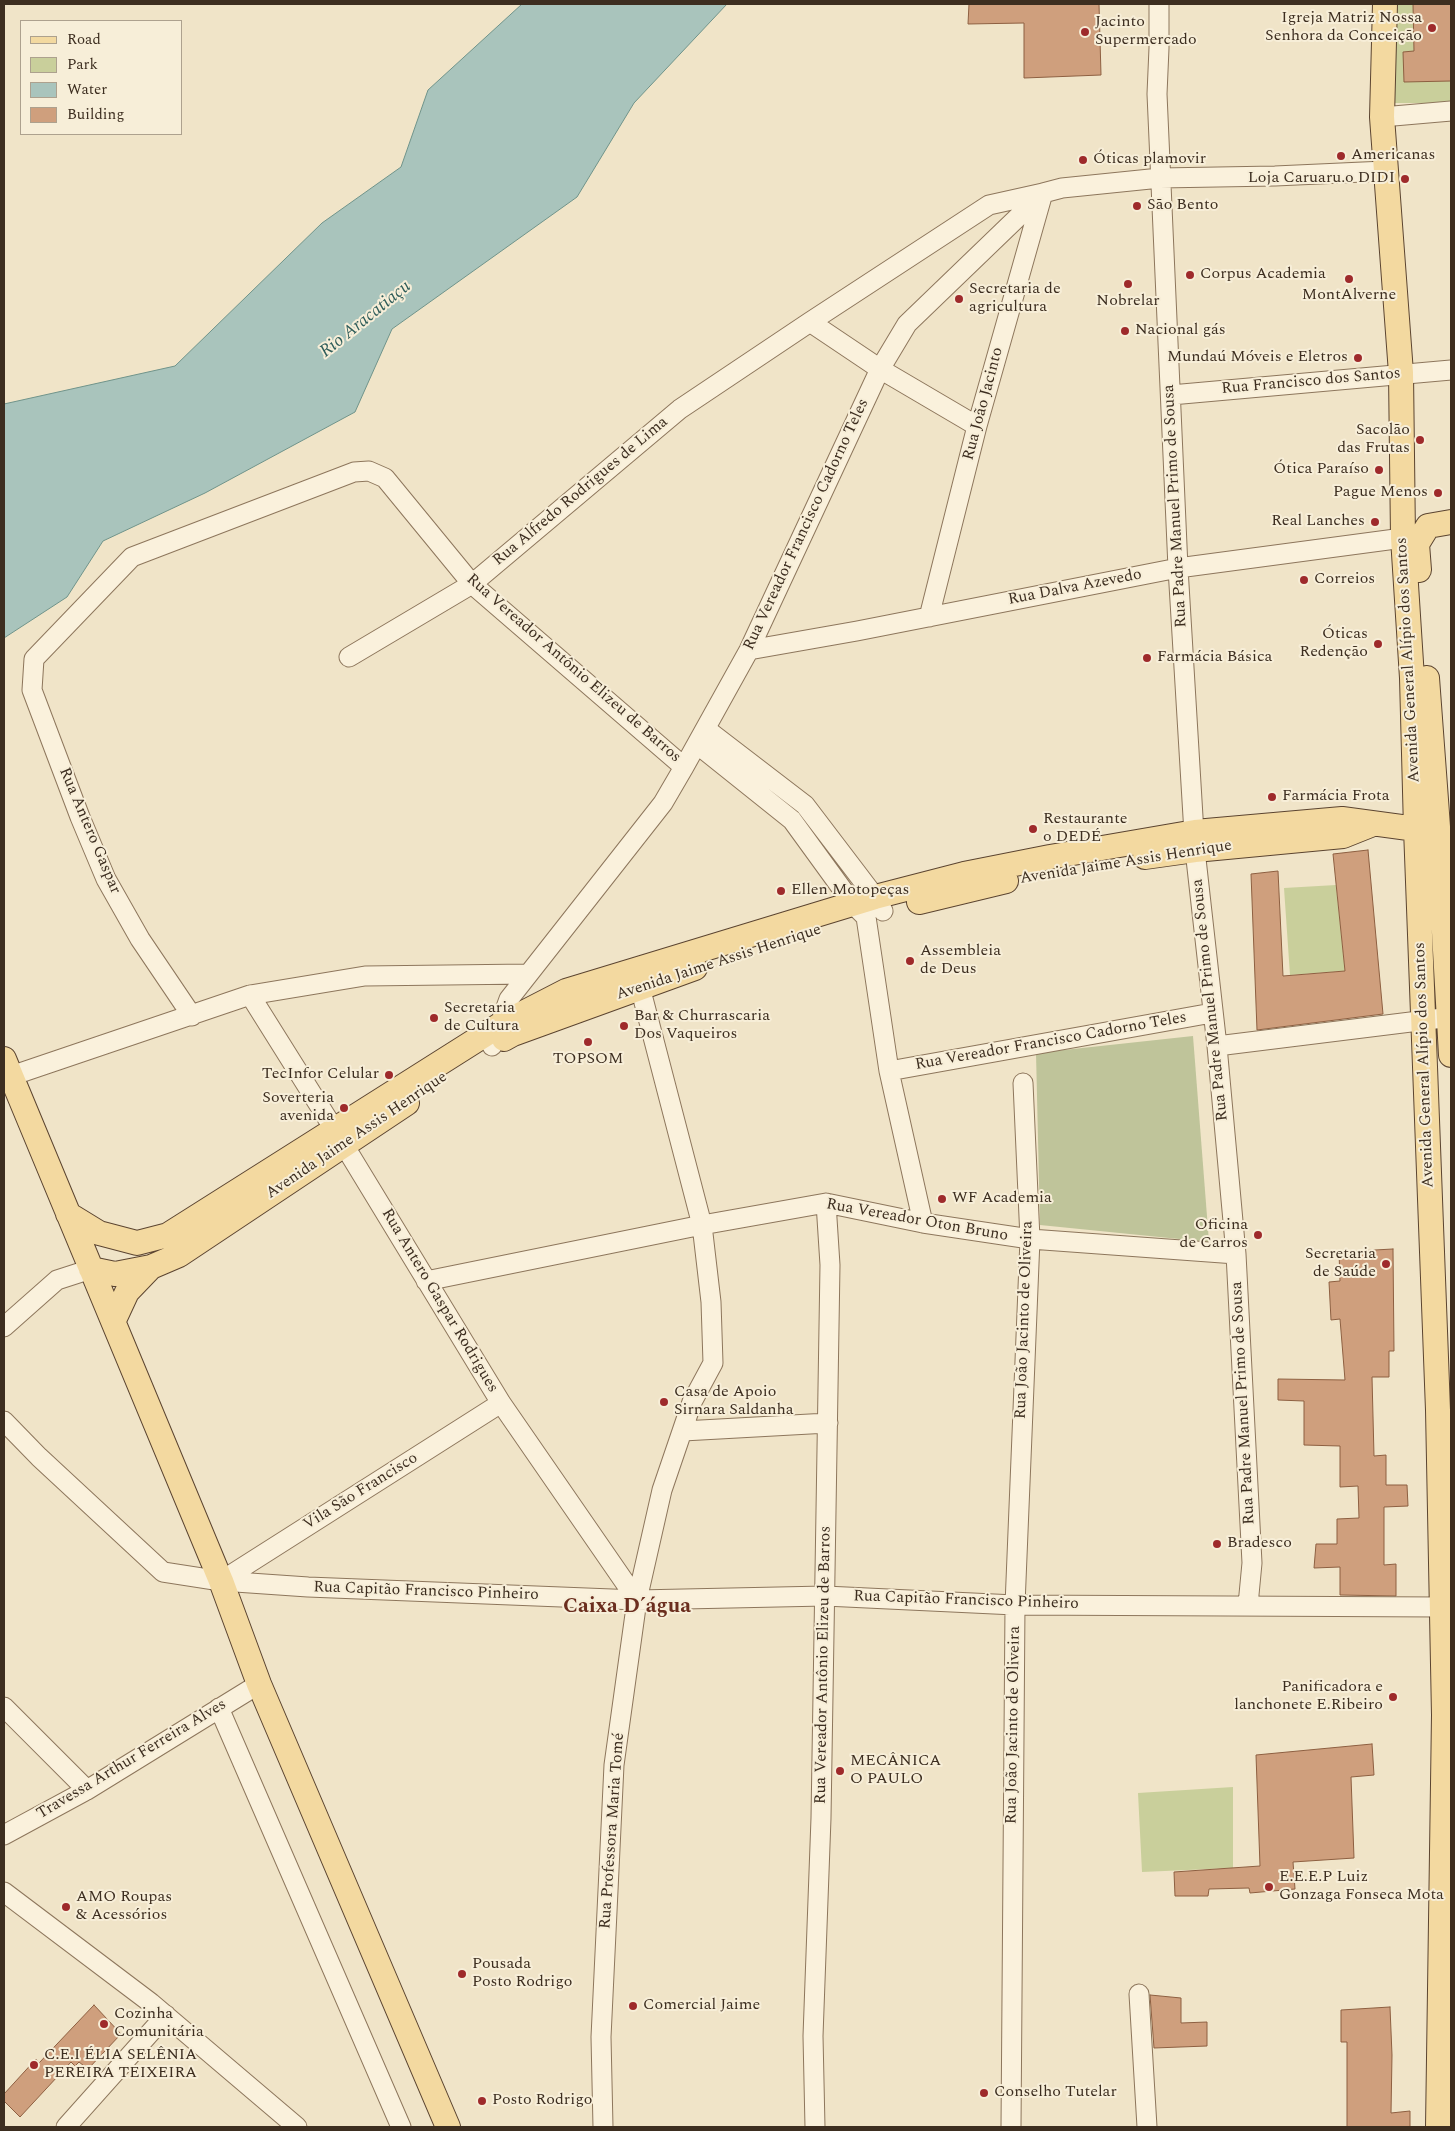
<!DOCTYPE html>
<meta charset="utf-8">
<style>
body{margin:0}
#map{position:relative;width:1455px;height:2131px;overflow:hidden;background:#f0e4c8;font-family:Spectral,serif}
canvas{display:block}
.frame{position:absolute;inset:0;border:5px solid #3d2e20;pointer-events:none}
.legend{position:absolute;left:20px;top:20px;width:162px;height:115px;box-sizing:border-box;background:#f7eed8;border:1px solid #ada18e;margin:0;padding:6px 9px;list-style:none;font-size:15px;color:#3d2e20}
.legend li{display:flex;align-items:center;gap:10px;height:25px}
.legend b{width:25px;border:1px solid #ada18e}
</style>
<div id="map">
<canvas width="1455" height="2131"></canvas>
<div class="frame"></div>
<ul class="legend">
<li><b style="height:6px;background:#f3d9a0"></b>Road</li>
<li><b style="height:14px;background:#c9cf9b"></b>Park</li>
<li><b style="height:14px;background:#a9c4bc"></b>Water</li>
<li><b style="height:14px;background:#cf9f7d"></b>Building</li>
</ul>
</div>
<script>
const ctx = document.querySelector('canvas').getContext('2d');
ctx.lineJoin = 'round';
function fill(path, color) { ctx.fillStyle = color; ctx.fill(path, 'evenodd'); }
const poly = rows => new Path2D(rows.map(r => 'M' + r).join(''));
function stroke(path, color, width, dash) { ctx.strokeStyle = color; ctx.lineWidth = width; ctx.lineCap = dash ? 'butt' : 'round'; ctx.setLineDash(dash || []); ctx.stroke(path); }
function drawText(font, color, halo, rows, align = 'center') {
  ctx.font = font + ' Spectral,serif'; ctx.lineWidth = 4; ctx.setLineDash([]); ctx.textBaseline = 'middle'; ctx.strokeStyle = halo; ctx.fillStyle = color; for (const [text, x, y, turn = 0] of rows) {
    ctx.save(); ctx.translate(x, y); ctx.rotate((+turn || 0) * Math.PI / 180); ctx.textAlign = isNaN(turn) ? turn : align; if (halo) ctx.strokeText(text, 0, 0); ctx.fillText(text, 0, 0); ctx.restore();
  }
}
fill(poly([
 [1396,4,1451,4,1451,103,1394,103],
 [1336,885,1345,971,1290,975,1284,888],
 [1233,1787,1233,1868,1142,1872,1138,1793]
]), '#c9cf9b');
fill(poly([
 [1193,1036,1209,1242,1040,1225,1036,1053]
]), '#bfc49a');
const water = poly([
 [522,4,727,4,634,103,577,197,392,329,355,412,205,493,103,541,67,597,4,638,4,404,175,366,322,223,401,167,428,90,522,4]
]);
fill(water, '#a9c4bc');
stroke(water, '#6f938a', 1);
const building = poly([
 [969,4,1099,4,1101,75,1024,78,1024,23,968,24,969,4],
 [1413,4,1451,4,1451,81,1404,82,1403,52,1414,51,1413,4],
 [1368,850,1383,1014,1257,1030,1251,874,1278,871,1283,976,1345,971,1333,854,1368,850],
 [1393,1249,1394,1351,1389,1351,1389,1377,1372,1377,1374,1456,1386,1455,1386,1485,1407,1485,1408,1506,1384,1507,1384,1565,1396,1564,1396,1596,1340,1595,1340,1567,1314,1568,1316,1544,1337,1544,1337,1519,1359,1518,1358,1486,1340,1487,1340,1446,1304,1445,1304,1401,1278,1400,1278,1379,1345,1380,1340,1319,1331,1320,1329,1282,1340,1281,1339,1252,1393,1249],
 [1372,1744,1374,1775,1351,1777,1354,1858,1293,1862,1295,1889,1250,1893,1249,1888,1209,1889,1208,1896,1175,1896,1174,1872,1260,1866,1256,1755,1372,1744],
 [1150,1995,1181,1998,1181,2023,1207,2022,1207,2046,1154,2048,1150,1995],
 [94,2005,121,2034,88,2069,79,2062,75,2066,71,2062,20,2117,4,2101,4,2094,36,2059,39,2063,94,2005],
 [1390,2007,1392,2055,1391,2113,1410,2111,1410,2127,1347,2127,1347,2042,1341,2042,1341,2010,1390,2007]
]);
fill(building, '#cf9f7d');
stroke(building, '#8d5f41', 1);
const minor = poly([
 [1159,4,1159,48,1157,94,1178,568,1195,850,1217,1046,1236,1254,1252,1563,1248,1605],
 [1382,117,1451,111],
 [810,322,880,369,977,426],
 [1171,395,1451,370],
 [749,650,857,631,1178,568,1403,538],
 [349,657,472,584,680,409,810,322,989,205,1043,193,977,426,929,617],
 [706,729,805,805,875,897,883,911],
 [697,744,792,820,853,904,866,917,889,1071,923,1223],
 [250,995,344,1145,501,1403,637,1600],
 [192,1016,140,939,106,879,80,817,32,690,34,659,132,557,354,472,369,471,385,478,472,584,684,767],
 [492,1046,509,999,663,803,684,767,749,650,880,369,907,324,1043,193,1062,188,1160,178,1275,176,1385,171],
 [1217,1046,1451,1017],
 [889,1071,1212,1013],
 [11,1076,250,995,365,976,528,974],
 [426,1281,702,1225,826,1203,923,1223,1030,1239,1236,1254],
 [4,1327,57,1280,91,1269],
 [4,1421,39,1457,163,1572,221,1581,308,1587,637,1600,825,1596,1015,1605,1441,1607],
 [683,1431,828,1423],
 [221,1581,501,1403],
 [4,1707,87,1790],
 [219,1708,401,2127],
 [4,1835,87,1790,259,1684],
 [4,1892,151,2003,297,2127],
 [1139,1994,1147,2127],
 [66,2127,166,2015],
 [603,2127,601,2037,614,1765,637,1600,662,1490,692,1402,713,1363,711,1302,702,1225,640,987],
 [815,2127,813,2036,821,1818,830,1265,826,1203],
 [1011,2127,1015,1605,1030,1239,1023,1083]
]);
const major = poly([
 [1385,4,1382,117,1401,373,1403,538,1412,678,1416,829,1438,1410,1444,1715,1438,2127],
 [1419,570,1417,544,1428,526,1451,522],
 [1427,678,1438,827,1451,1055],
 [1145,857,1195,850,1343,836,1373,824],
 [919,902,1006,881],
 [504,1039,513,1034,695,968],
 [4,1059,221,1581,259,1684,448,2127],
 [68,1214,99,1233,137,1243,168,1235,500,1025,566,991,875,897,964,874,1050,857,1195,832,1342,819,1416,829],
 [91,1269,115,1274,151,1267],
 [114,1320,127,1292,151,1267,179,1255,407,1103]
]);
stroke(minor, '#8d765c', 21);
stroke(major, '#5b4430', 26);
stroke(minor, '#faf1dc', 19);
stroke(major, '#f3d9a0', 24);
for (const [x, y, r, color] of [
 [1432,28,5,"#9e2a2b"],
 [1085,32,5,"#9e2a2b"],
 [1341,156,5,"#9e2a2b"],
 [1083,160,5,"#9e2a2b"],
 [1405,179,5,"#9e2a2b"],
 [1137,206,5,"#9e2a2b"],
 [1190,275,5,"#9e2a2b"],
 [1349,279,5,"#9e2a2b"],
 [1128,284,5,"#9e2a2b"],
 [959,299,5,"#9e2a2b"],
 [1125,331,5,"#9e2a2b"],
 [1358,358,5,"#9e2a2b"],
 [1420,440,5,"#9e2a2b"],
 [1379,470,5,"#9e2a2b"],
 [1438,493,5,"#9e2a2b"],
 [1375,522,5,"#9e2a2b"],
 [1304,580,5,"#9e2a2b"],
 [1378,644,5,"#9e2a2b"],
 [1147,658,5,"#9e2a2b"],
 [1272,797,5,"#9e2a2b"],
 [1033,829,5,"#9e2a2b"],
 [781,891,5,"#9e2a2b"],
 [910,961,5,"#9e2a2b"],
 [434,1018,5,"#9e2a2b"],
 [624,1026,5,"#9e2a2b"],
 [588,1042,5,"#9e2a2b"],
 [389,1075,5,"#9e2a2b"],
 [344,1108,5,"#9e2a2b"],
 [942,1199,5,"#9e2a2b"],
 [1258,1235,5,"#9e2a2b"],
 [1386,1264,5,"#9e2a2b"],
 [664,1402,5,"#9e2a2b"],
 [1217,1544,5,"#9e2a2b"],
 [1393,1697,5,"#9e2a2b"],
 [840,1771,5,"#9e2a2b"],
 [1269,1887,5,"#9e2a2b"],
 [66,1907,5,"#9e2a2b"],
 [462,1974,5,"#9e2a2b"],
 [633,2006,5,"#9e2a2b"],
 [104,2024,5,"#9e2a2b"],
 [34,2065,5,"#9e2a2b"],
 [984,2093,5,"#9e2a2b"],
 [482,2101,5,"#9e2a2b"]
]) { const dot = new Path2D(); dot.arc(x, y, r, 0, 2 * Math.PI); ctx.fillStyle = color; ctx.fill(dot); stroke(dot, '#f7eed8', 2); }
drawText('16px', '#3d2e20', '#f7eed8', [
 ["Igreja Matriz Nossa",1422,19,"right"],
 ["Senhora da Conceição",1422,37,"right"],
 ["Jacinto",1095,23],
 ["Supermercado",1095,41],
 ["Americanas",1351,156],
 ["Óticas plamovir",1093,160],
 ["Loja Caruaru.o DIDI",1395,179,"right"],
 ["São Bento",1147,206],
 ["Corpus Academia",1200,275],
 ["Secretaria de",969,290],
 ["agricultura",969,308],
 ["MontAlverne",1349,296,"center"],
 ["Nobrelar",1128,302,"center"],
 ["Nacional gás",1135,331],
 ["Mundaú Móveis e Eletros",1348,358,"right"],
 ["Sacolão",1410,431,"right"],
 ["das Frutas",1410,449,"right"],
 ["Ótica Paraíso",1369,470,"right"],
 ["Pague Menos",1428,493,"right"],
 ["Real Lanches",1365,522,"right"],
 ["Correios",1314,580],
 ["Óticas",1368,635,"right"],
 ["Redenção",1368,653,"right"],
 ["Farmácia Básica",1157,658],
 ["Farmácia Frota",1282,797],
 ["Restaurante",1043,820],
 ["o DEDÉ",1043,838],
 ["Ellen Motopeças",791,891],
 ["Assembleia",920,952],
 ["de Deus",920,970],
 ["Secretaria",444,1009],
 ["de Cultura",444,1027],
 ["Bar & Churrascaria",634,1017],
 ["Dos Vaqueiros",634,1035],
 ["TOPSOM",588,1060,"center"],
 ["TecInfor Celular",379,1075,"right"],
 ["Soverteria",334,1099,"right"],
 ["avenida",334,1117,"right"],
 ["WF Academia",952,1199],
 ["Oficina",1248,1226,"right"],
 ["de Carros",1248,1244,"right"],
 ["Secretaria",1376,1255,"right"],
 ["de Saúde",1376,1273,"right"],
 ["Casa de Apoio",674,1393],
 ["Sirnara Saldanha",674,1411],
 ["Bradesco",1227,1544],
 ["Panificadora e",1383,1688,"right"],
 ["lanchonete E.Ribeiro",1383,1706,"right"],
 ["MECÂNICA",850,1762],
 ["O PAULO",850,1780],
 ["E.E.E.P Luiz",1279,1878],
 ["Gonzaga Fonseca Mota",1279,1896],
 ["AMO Roupas",76,1898],
 ["& Acessórios",76,1916],
 ["Pousada",472,1965],
 ["Posto Rodrigo",472,1983],
 ["Comercial Jaime",643,2006],
 ["Cozinha",114,2015],
 ["Comunitária",114,2033],
 ["C.E.I ÉLIA SELÊNIA",44,2056],
 ["PEREIRA TEIXEIRA",44,2074],
 ["Conselho Tutelar",994,2093],
 ["Posto Rodrigo",492,2101]
], 'left');
drawText('16px', '#3d2e20', '#f7eed8', [
 ["Rua Francisco dos Santos",1311,382,-5],
 ["Rua João Jacinto",984,404,-75],
 ["Rua Alfredo Rodrigues de Lima",581,492,-40],
 ["Rua Padre Manuel Primo de Sousa",1176,506,-93],
 ["Rua Vereador Francisco Cadorno Teles",807,525,-65],
 ["Rua Dalva Azevedo",1075,588,-11],
 ["Avenida General Alípio dos Santos",1409,660,-93],
 ["Rua Vereador Antônio Elizeu de Barros",573,669,41],
 ["Rua Antero Gaspar",89,831,67],
 ["Avenida Jaime Assis Henrique",1126,863,-9],
 ["Avenida Jaime Assis Henrique",719,963,-18],
 ["Rua Padre Manuel Primo de Sousa",1211,1000,-96],
 ["Rua Vereador Francisco Cadorno Teles",1051,1042,-10],
 ["Avenida General Alípio dos Santos",1425,1065,-92],
 ["Avenida Jaime Assis Henrique",357,1136,-34],
 ["Rua Vereador Oton Bruno",917,1221,10],
 ["Rua Antero Gaspar Rodrigues",439,1301,59],
 ["Rua João Jacinto de Oliveira",1025,1320,-88],
 ["Rua Padre Manuel Primo de Sousa",1244,1403,-93],
 ["Vila São Francisco",361,1492,-32],
 ["Rua Capitão Francisco Pinheiro",426,1592,2],
 ["Rua Capitão Francisco Pinheiro",966,1601,2],
 ["Rua Vereador Antônio Elizeu de Barros",824,1665,-89],
 ["Rua João Jacinto de Oliveira",1014,1725,-89],
 ["Travessa Arthur Ferreira Alves",132,1760,-31],
 ["Rua Professora Maria Tomé",613,1831,-86]
]);
drawText('italic 18px', '#2f5d5a', '#f7eed8', [
 ["Rio Aracatiaçu",366,320,-39]
]);
drawText('bold 21px', '#6b2e1e', '#f7eed8', [
 ["Caixa D´água",627,1608]
]);
</script>
